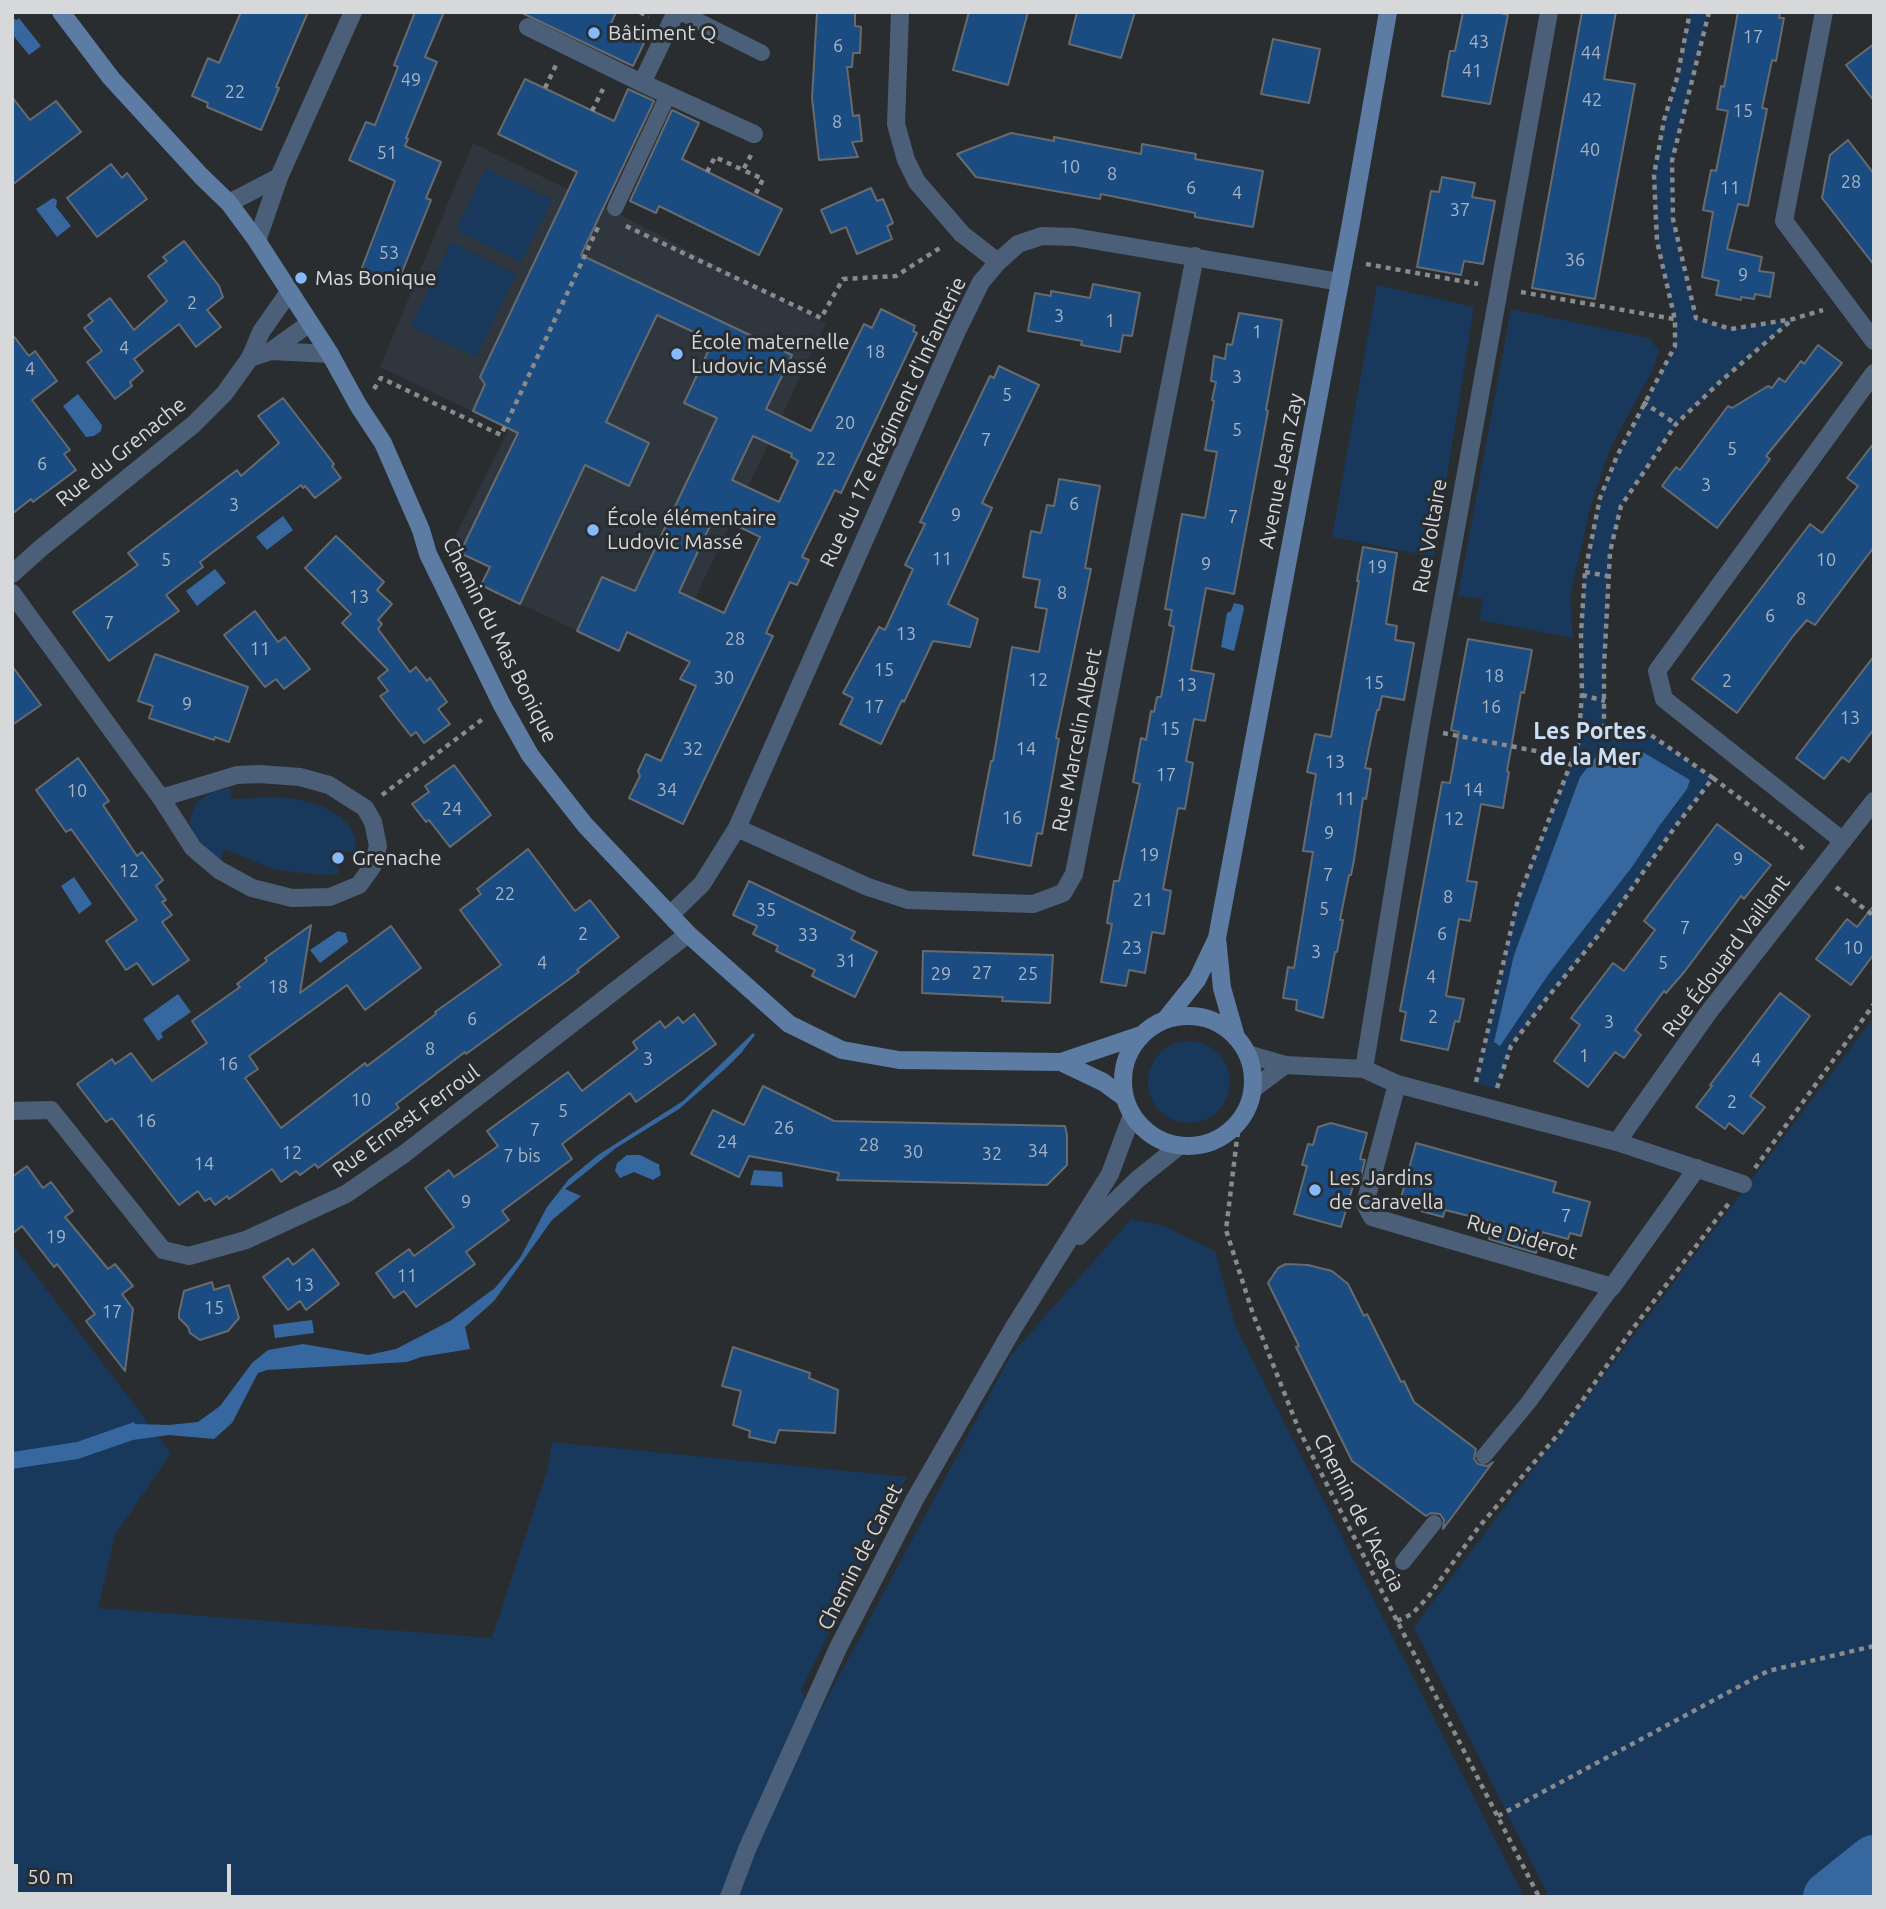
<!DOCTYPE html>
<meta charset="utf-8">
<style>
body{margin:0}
#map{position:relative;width:1886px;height:1909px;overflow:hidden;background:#2a2d30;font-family:Ubuntu,sans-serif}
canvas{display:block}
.frame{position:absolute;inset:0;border:14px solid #d6d8da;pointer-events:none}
.scale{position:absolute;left:14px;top:1864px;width:217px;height:32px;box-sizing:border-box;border:4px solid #d6d8da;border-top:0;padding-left:9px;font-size:21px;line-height:24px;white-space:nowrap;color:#d6d8da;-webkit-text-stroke:5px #2a2d30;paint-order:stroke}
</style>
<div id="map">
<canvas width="1886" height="1909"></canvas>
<div class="frame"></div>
<div class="scale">50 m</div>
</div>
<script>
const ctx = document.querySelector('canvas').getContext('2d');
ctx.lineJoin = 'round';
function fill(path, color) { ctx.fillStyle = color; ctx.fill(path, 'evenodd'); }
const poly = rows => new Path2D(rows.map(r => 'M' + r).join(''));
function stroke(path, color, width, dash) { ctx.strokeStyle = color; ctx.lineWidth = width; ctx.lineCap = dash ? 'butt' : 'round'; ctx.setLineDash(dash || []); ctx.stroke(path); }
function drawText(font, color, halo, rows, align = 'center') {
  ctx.font = font + ' Ubuntu,sans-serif'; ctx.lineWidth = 6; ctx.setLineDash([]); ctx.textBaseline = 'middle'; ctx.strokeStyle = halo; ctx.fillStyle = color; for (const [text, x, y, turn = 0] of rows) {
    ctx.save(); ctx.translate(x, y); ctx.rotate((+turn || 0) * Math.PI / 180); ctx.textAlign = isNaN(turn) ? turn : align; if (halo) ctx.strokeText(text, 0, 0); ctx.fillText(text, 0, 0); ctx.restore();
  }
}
fill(poly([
 [473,143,623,216,826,323,669,653,627,633,619,651,481,585,489,567,449,548,509,429,380,367]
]), '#2f363e');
fill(poly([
 [1690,12,1709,12,1672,161,1673,219,1696,318,1731,329,1793,319,1722,380,1676,424,1621,506,1610,552,1604,667,1605,732,1625,737,1642,729,1713,778,1675,827,1601,932,1547,998,1511,1046,1497,1089,1476,1083,1518,899,1578,745,1582,695,1581,633,1585,572,1600,498,1617,456,1675,346,1675,320,1657,241,1654,175,1664,120,1677,78],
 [486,168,552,200,521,262,456,230],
 [451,242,516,274,476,357,411,326],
 [1377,285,1474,307,1434,557,1332,537],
 [1511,309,1649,338,1659,351,1653,369,1610,449,1590,508,1570,597,1573,638,1479,620,1483,599,1458,596],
 [230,788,232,799,275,797,297,799,322,806,341,817,350,827,356,838,355,851,332,854,332,862,339,863,338,874,322,875,275,870,225,849,220,861,197,838,190,824,191,814,196,803,213,791],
 [1874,1017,1874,1897,1549,1897,1414,1627],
 '1148 1082a41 41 0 1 1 82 0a41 41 0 1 1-82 0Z',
 [1131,1219,1164,1226,1215,1251,1235,1325,1524,1897,12,1897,12,1244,171,1453,115,1535,98,1608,492,1638,548,1467,552,1442,907,1477,801,1690,815,1721,1011,1355]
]), '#18385c');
fill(poly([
 [12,18,17,20,19,18,41,46,29,55,12,34],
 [53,198,57,200,56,207,71,226,57,237,36,209],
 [78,394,102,425,101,431,94,436,86,437,63,406],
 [283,516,293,530,267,550,256,537],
 [215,569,226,583,197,606,186,591],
 [1234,603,1243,605,1244,609,1234,651,1221,647,1227,613,1231,611],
 [1641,751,1690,780,1687,789,1660,825,1632,867,1548,975,1500,1046,1494,1042,1514,955,1580,777,1599,753],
 [74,877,92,904,79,914,61,886],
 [338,931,346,933,348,942,320,963,310,950],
 [178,994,191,1012,161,1033,163,1037,158,1041,143,1019],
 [753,1033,755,1035,741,1053,726,1068,679,1109,616,1148,565,1189,581,1196,552,1220,494,1301,465,1327,470,1349,421,1357,407,1362,267,1370,258,1373,232,1423,214,1439,169,1435,133,1440,78,1459,12,1469,12,1452,77,1442,134,1422,135,1424,169,1425,198,1422,220,1406,252,1363,268,1350,303,1344,368,1355,396,1349,450,1321,495,1288,520,1258,547,1207,569,1179,598,1155,683,1101],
 [627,1155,640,1155,660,1165,659,1167,661,1175,653,1180,634,1172,620,1178,615,1171,617,1163],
 [754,1170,782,1172,783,1187,750,1185],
 [312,1320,314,1333,275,1338,273,1325]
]), '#36679f');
stroke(poly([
 [1829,1897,1874,1861]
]), '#36679f', 52);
const building = poly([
 [241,12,308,12,276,87,279,88,261,130,207,107,208,103,192,96,208,58,219,63,241,12],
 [415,12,444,12,425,57,437,62,406,138,408,139,405,146,441,162,426,198,431,200,396,287,360,273,395,181,349,160,366,122,375,125,398,67,394,65,415,12],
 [520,12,616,12,610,26,644,43,633,66,520,12],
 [817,12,855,12,855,26,861,27,860,53,853,53,852,67,847,67,853,116,859,115,862,141,852,142,858,157,819,160,812,98,817,12],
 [969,12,1028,12,1008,85,953,70,969,12],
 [1077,12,1135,12,1121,58,1069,44,1077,12],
 [1463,12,1496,12,1508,15,1490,104,1442,96,1450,51,1455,51,1463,12],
 [1582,12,1616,12,1604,79,1635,84,1595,299,1532,288,1582,12],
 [1738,12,1780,12,1779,18,1784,18,1776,61,1772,60,1762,108,1767,109,1748,206,1738,204,1727,249,1762,257,1759,271,1774,273,1770,297,1755,294,1754,299,1741,297,1741,300,1716,295,1719,281,1702,277,1713,212,1703,210,1711,170,1716,171,1728,111,1717,109,1721,86,1724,87,1738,12],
 [1273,39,1320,49,1309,103,1261,94,1273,39],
 [1874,44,1874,101,1846,65,1874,44],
 [525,79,614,121,628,89,654,101,581,255,792,355,766,409,811,431,864,324,872,328,881,309,915,326,913,331,917,333,841,493,835,490,802,557,809,560,797,585,790,582,766,633,773,636,683,824,629,798,640,776,638,771,646,754,661,761,696,686,680,679,690,662,627,632,619,651,577,631,602,577,635,591,717,418,684,403,713,341,657,315,606,422,649,443,629,486,585,465,520,604,481,585,490,567,460,553,518,433,473,411,485,384,480,377,577,172,498,134,525,79],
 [753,436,792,454,791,457,798,461,779,502,732,480,753,436],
 [715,515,760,537,724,613,679,592,715,515],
 [12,97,30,120,56,101,81,132,12,185,12,97],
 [672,110,699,123,682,159,782,209,759,255,659,206,656,213,630,201,672,110],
 [1011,133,1054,141,1054,137,1141,154,1142,144,1196,154,1195,159,1263,171,1253,227,1195,217,1195,213,1101,194,1100,199,976,177,957,154,1011,133],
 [1848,140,1874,174,1874,265,1822,198,1830,155,1848,140],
 [111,164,122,178,127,173,147,199,97,237,67,198,111,164],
 [1442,177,1475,183,1472,197,1495,201,1483,264,1464,261,1461,275,1417,267,1431,191,1439,192,1442,177],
 [871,188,877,201,883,199,893,223,887,226,892,239,857,254,846,227,831,233,821,210,871,188],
 [184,241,219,286,223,297,207,310,221,327,196,347,179,324,134,359,143,371,130,382,132,386,115,399,87,362,102,351,84,328,93,321,88,315,110,298,134,330,167,301,148,276,167,261,163,257,184,241],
 [1093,284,1140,293,1132,336,1123,335,1120,352,1081,345,1082,341,1028,331,1035,293,1051,296,1051,291,1090,298,1093,284],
 [1239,313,1282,320,1266,410,1268,411,1234,594,1206,588,1191,670,1214,674,1205,721,1194,719,1186,761,1193,763,1185,809,1178,808,1163,889,1171,891,1164,934,1152,932,1145,973,1129,970,1126,986,1101,982,1112,924,1107,923,1114,881,1119,881,1140,784,1133,782,1141,738,1146,740,1151,711,1154,712,1157,697,1161,697,1174,627,1169,625,1172,610,1165,609,1182,514,1205,518,1217,452,1205,450,1214,401,1212,400,1216,382,1211,381,1214,356,1225,359,1227,344,1232,345,1239,313],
 [12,334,29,356,35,351,57,381,32,400,70,450,64,454,76,470,33,502,31,499,12,514,12,334],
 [1818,345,1842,363,1766,456,1770,459,1717,528,1662,486,1676,467,1680,470,1728,406,1732,408,1768,386,1772,388,1779,378,1785,382,1801,361,1804,364,1818,345],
 [999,366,1039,385,982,503,992,508,948,604,978,619,970,647,933,641,904,702,902,700,881,744,840,724,853,698,843,693,879,627,885,630,913,569,905,565,925,524,920,522,990,376,994,378,999,366],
 [283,398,334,464,332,466,341,478,315,498,305,486,303,488,301,485,200,562,203,567,166,595,179,611,109,661,73,612,138,565,128,553,237,470,241,476,279,443,258,416,283,398],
 [1874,443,1874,547,1815,625,1807,620,1793,636,1737,713,1692,679,1810,524,1822,533,1858,486,1847,478,1874,443],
 [1059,479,1100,486,1085,568,1091,569,1056,738,1059,739,1042,834,1037,833,1031,866,973,855,991,761,993,761,1012,647,1039,652,1047,609,1035,607,1040,580,1023,577,1031,531,1041,533,1047,505,1054,506,1059,479],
 [336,536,384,582,377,590,392,604,378,620,382,624,378,629,410,672,416,667,427,681,430,678,447,702,438,709,450,724,424,743,416,732,411,736,380,696,388,691,378,678,388,670,342,623,351,614,305,568,336,536],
 [1363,547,1397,553,1386,624,1397,626,1395,640,1414,643,1404,700,1382,696,1379,710,1377,710,1365,768,1371,769,1366,799,1363,798,1354,860,1351,875,1349,875,1340,920,1343,920,1337,952,1335,952,1323,1018,1296,1010,1297,1000,1283,998,1288,967,1294,968,1313,852,1303,851,1316,774,1307,772,1315,734,1331,737,1359,581,1357,581,1363,547],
 [255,611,278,642,285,637,310,669,284,689,276,679,265,687,224,635,255,611],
 [1468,639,1532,650,1524,693,1521,692,1507,771,1509,772,1503,808,1481,804,1467,881,1477,882,1470,921,1459,919,1446,996,1464,999,1459,1022,1455,1021,1448,1050,1401,1040,1406,1012,1400,1011,1442,782,1450,783,1459,732,1451,730,1468,639],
 [155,654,248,687,229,742,215,737,214,740,149,718,153,706,138,701,155,654],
 [1874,656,1874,729,1849,762,1842,757,1824,779,1796,758,1874,656],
 [12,666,41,705,12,725,12,666],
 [78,758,109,801,103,805,137,856,142,852,163,880,156,886,166,900,162,902,172,915,162,922,189,960,153,985,137,963,126,970,106,941,137,920,71,829,66,832,36,790,78,758],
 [454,765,491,815,450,847,429,820,426,822,412,804,429,792,425,786,454,765],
 [1717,824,1771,865,1744,899,1741,896,1685,971,1666,993,1664,991,1635,1030,1641,1035,1624,1058,1615,1052,1588,1087,1554,1061,1580,1025,1571,1018,1613,963,1624,971,1655,930,1644,921,1717,824],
 [528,849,575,911,590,900,619,937,577,970,579,972,466,1054,465,1052,396,1104,399,1108,318,1168,315,1164,300,1175,296,1171,281,1182,272,1169,229,1199,227,1196,215,1205,210,1198,205,1201,198,1191,179,1205,112,1118,106,1122,77,1084,112,1059,115,1064,131,1053,152,1081,207,1043,192,1021,240,987,237,984,267,961,265,958,311,925,300,993,391,926,421,968,365,1010,347,985,249,1056,258,1069,245,1078,281,1128,365,1063,367,1066,436,1014,435,1012,501,965,460,910,481,894,477,889,528,849],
 [749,881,855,932,851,939,877,952,855,997,812,976,815,970,776,951,778,946,753,934,757,926,733,915,749,881],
 [1874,905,1874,954,1851,985,1816,959,1847,919,1857,927,1874,905],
 [923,951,1053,955,1050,1003,1002,1001,1003,997,922,993,923,951],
 [1780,993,1810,1016,1750,1096,1765,1107,1743,1134,1729,1123,1725,1129,1696,1107,1712,1086,1710,1085,1780,993],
 [694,1014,716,1044,636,1102,630,1093,562,1144,572,1159,502,1211,509,1220,466,1252,475,1264,416,1307,404,1291,394,1298,376,1273,409,1249,414,1256,454,1227,425,1188,449,1170,454,1177,498,1146,487,1131,568,1072,582,1091,637,1049,633,1042,660,1021,665,1028,678,1017,683,1023,694,1014],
 [763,1086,834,1121,1065,1126,1067,1135,1067,1165,1047,1185,837,1180,839,1173,749,1156,739,1177,691,1154,713,1110,744,1125,763,1086],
 [1331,1123,1367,1133,1360,1159,1365,1160,1360,1180,1355,1179,1341,1227,1294,1214,1307,1166,1302,1165,1308,1144,1313,1145,1318,1127,1331,1123],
 [1416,1143,1556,1182,1553,1192,1590,1202,1581,1236,1570,1233,1568,1239,1542,1232,1536,1253,1489,1239,1493,1222,1445,1210,1443,1217,1399,1205,1416,1143],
 [27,1166,43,1188,51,1182,73,1211,65,1217,108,1269,115,1264,133,1286,122,1294,133,1309,125,1371,86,1321,95,1314,57,1264,54,1267,22,1226,12,1234,12,1177,27,1166],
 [313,1249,339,1284,306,1310,300,1301,288,1310,263,1277,288,1258,293,1265,313,1249],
 [1286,1264,1308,1265,1332,1271,1348,1284,1364,1316,1367,1314,1401,1382,1404,1381,1414,1402,1476,1449,1474,1459,1478,1464,1487,1466,1493,1462,1443,1529,1444,1520,1440,1514,1431,1513,1426,1516,1352,1461,1296,1347,1299,1346,1268,1283,1278,1268,1286,1264],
 [212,1282,214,1290,229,1285,239,1318,228,1331,200,1340,190,1333,188,1327,179,1318,179,1313,184,1291,212,1282],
 [733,1347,810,1373,809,1378,838,1390,835,1433,779,1430,775,1443,749,1437,750,1431,733,1425,741,1391,722,1386,733,1347]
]);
fill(building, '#1a4b81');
stroke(building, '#676b6e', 2);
stroke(poly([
 [640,12,649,17],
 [1709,12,1672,161,1673,219,1696,318,1731,329,1793,319,1823,310],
 [545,88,556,65],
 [592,111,603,89],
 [751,155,743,170,763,179,755,195],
 [707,172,715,157,743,170],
 [626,226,821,318,843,279,896,276,943,246],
 [1366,264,1478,284],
 [1521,292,1674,319],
 [374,389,381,378,501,435,600,223],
 [1643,402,1676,424],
 [1585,572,1608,576],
 [1582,695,1605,701],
 [1443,733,1572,758],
 [1713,778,1795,840,1805,851],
 [382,795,484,718],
 [1836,887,1874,916],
 [1476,1082,1518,899,1578,745,1582,695,1581,633,1585,572,1600,498,1617,456,1675,346,1675,320,1657,241,1654,175,1664,120,1677,78,1690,12],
 [1497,1088,1511,1046,1547,998,1601,932,1675,827,1713,778,1642,729,1625,737,1604,732,1604,667,1610,552,1621,506,1676,424,1722,380,1793,319],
 [1239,1122,1226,1230,1253,1314,1299,1430,1539,1897],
 [1755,1168,1874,1004],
 [1397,1621,1412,1614,1428,1597,1478,1528,1561,1431,1631,1331,1729,1203],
 [1498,1816,1768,1671,1874,1646]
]), '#888a8d', 4.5, [5, 5]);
stroke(poly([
 [680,12,762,53],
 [615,208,668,95],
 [1484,1456,1528,1403,1612,1287],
 [1403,1562,1434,1523]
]), '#4b6078', 16);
stroke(poly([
 [900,12,896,124,906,160,917,182,962,234,998,262],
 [1824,12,1784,221,1874,341],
 [528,27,642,83,754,134],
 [642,83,676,12],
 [229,203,279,177],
 [257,241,279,177,353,12],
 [271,351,330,354],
 [250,358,271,351,310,323],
 [12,574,41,548,194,424,224,394,250,358,261,332,289,292],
 [12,593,161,798,193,848,219,870,252,888,292,898,330,897,359,885,372,867,378,846,373,822,365,808,329,785,300,777,259,774,237,775,161,798],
 [737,828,868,887,908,900,1033,904,1063,893,1074,874,1195,256],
 [1843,841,1664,699,1657,671,1874,373],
 [670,915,702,884,737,828,956,333,981,282,998,262,1018,244,1042,236,1074,237,1340,282],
 [1247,1054,1285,1065,1364,1069,1397,1084,1617,1142,1708,1013,1874,801],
 [1364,1069,1420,728,1549,12],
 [1397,1084,1365,1204,1372,1217,1612,1287,1697,1168],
 [1253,1089,1285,1065],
 [12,1111,51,1110,163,1250,189,1256,246,1240,346,1194,404,1154,688,934],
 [1617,1142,1743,1184],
 [1079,1236,1138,1179,1179,1146],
 [729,1897,748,1847,838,1648,915,1499,1014,1327,1110,1174,1132,1115]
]), '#4b6078', 18);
stroke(poly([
 [61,12,111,78,201,176,229,203,257,241,330,354,358,405,383,443,421,530,428,554,502,705,530,755,585,825,688,934,789,1024,842,1050,899,1060,1061,1062,1141,1035],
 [1217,938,1222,988,1236,1037],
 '1123 1081a65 65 0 1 1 130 0a65 65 0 1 1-130 0Z',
 [1165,1020,1197,980,1217,938,1351,223,1388,12],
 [1061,1062,1103,1082,1125,1098]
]), '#5c7ca3', 18);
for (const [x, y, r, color] of [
 [594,33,7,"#86bbfb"],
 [301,278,7,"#86bbfb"],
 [677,354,7,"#86bbfb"],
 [593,530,7,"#86bbfb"],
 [338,858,7,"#86bbfb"],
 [1315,1190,7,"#86bbfb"]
]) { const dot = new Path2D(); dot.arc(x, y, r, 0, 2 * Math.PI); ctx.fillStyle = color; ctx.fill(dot); stroke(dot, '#2a2d30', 2.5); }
drawText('18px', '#a7b5c4', null, [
 ["17",1753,37],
 ["43",1479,42],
 ["6",838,46],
 ["44",1591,53],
 ["41",1472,71],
 ["49",411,80],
 ["22",235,92],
 ["42",1592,100],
 ["15",1743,111],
 ["8",837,122],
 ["40",1590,150],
 ["51",387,153],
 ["10",1070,167],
 ["8",1112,174],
 ["28",1851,182],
 ["6",1191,188],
 ["11",1730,188],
 ["4",1237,193],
 ["37",1460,210],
 ["53",389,253],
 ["36",1575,260],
 ["9",1743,275],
 ["2",192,303],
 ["3",1059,316],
 ["1",1110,321],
 ["1",1257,332],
 ["4",124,348],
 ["18",875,352],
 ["4",30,369],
 ["3",1237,377],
 ["5",1007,395],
 ["20",845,423],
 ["5",1237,430],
 ["7",986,440],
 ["5",1732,449],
 ["22",826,459],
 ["6",42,464],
 ["3",1706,485],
 ["6",1074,504],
 ["3",234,505],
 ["9",956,515],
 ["7",1233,517],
 ["11",942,559],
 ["5",166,560],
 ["10",1826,560],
 ["9",1206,564],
 ["19",1377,567],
 ["8",1062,593],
 ["13",359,597],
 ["8",1801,599],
 ["6",1770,616],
 ["7",109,623],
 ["13",906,634],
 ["28",735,639],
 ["11",260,649],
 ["15",884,670],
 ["18",1494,676],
 ["30",724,678],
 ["12",1038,680],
 ["2",1727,681],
 ["15",1374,683],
 ["13",1187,685],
 ["9",187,704],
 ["17",874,707],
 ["16",1491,707],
 ["13",1850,718],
 ["15",1170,729],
 ["32",693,749],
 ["14",1026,749],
 ["13",1335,762],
 ["17",1166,775],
 ["34",667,790],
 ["14",1473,790],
 ["10",77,791],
 ["11",1345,799],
 ["24",452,809],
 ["16",1012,818],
 ["12",1454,819],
 ["9",1329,833],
 ["19",1149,855],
 ["9",1738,859],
 ["12",129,871],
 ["7",1328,875],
 ["22",505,894],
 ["8",1448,897],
 ["21",1143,900],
 ["5",1324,909],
 ["35",766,910],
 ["7",1685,928],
 ["2",583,934],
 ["6",1442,934],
 ["33",808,935],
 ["23",1132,948],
 ["10",1853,948],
 ["3",1316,952],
 ["31",846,961],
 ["4",542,963],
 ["5",1663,963],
 ["27",982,973],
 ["29",941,974],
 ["25",1028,974],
 ["4",1431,977],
 ["18",278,987],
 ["2",1433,1017],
 ["6",472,1019],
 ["3",1609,1022],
 ["8",430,1049],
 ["1",1584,1056],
 ["3",648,1059],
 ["4",1756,1060],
 ["16",228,1064],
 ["10",361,1100],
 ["2",1732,1102],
 ["5",563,1111],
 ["16",146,1121],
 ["26",784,1128],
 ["7",535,1130],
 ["24",727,1142],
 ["28",869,1145],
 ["34",1038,1151],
 ["30",913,1152],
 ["12",292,1153],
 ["32",992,1154],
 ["7 bis",522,1156],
 ["14",204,1164],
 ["9",466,1202],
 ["7",1566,1216],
 ["19",56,1237],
 ["11",407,1276],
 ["13",304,1285],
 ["15",214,1308],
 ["17",112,1312]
]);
drawText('21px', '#d6d8da', '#2a2d30', [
 ["Bâtiment Q",608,33],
 ["Mas Bonique",315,278],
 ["École maternelle",691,342],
 ["Ludovic Massé",691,366],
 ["École élémentaire",607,518],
 ["Ludovic Massé",607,542],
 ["Grenache",352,858],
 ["Les Jardins",1329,1178],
 ["de Caravella",1329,1202]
], 'left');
drawText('21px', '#d6d8da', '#2a2d30', [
 ["Rue du 17e Régiment d'Infanterie",893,422,-65],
 ["Rue du Grenache",121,452,-39],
 ["Avenue Jean Zay",1281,471,-79],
 ["Rue Voltaire",1430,536,-80],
 ["Chemin du Mas Bonique",500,640,63],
 ["Rue Marcelin Albert",1077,740,-79],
 ["Rue Édouard Vaillant",1726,956,-53],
 ["Rue Ernest Ferroul",406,1121,-36],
 ["Rue Diderot",1522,1237,16],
 ["Chemin de l'Acacia",1359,1513,63],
 ["Chemin de Canet",860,1557,-63]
]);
drawText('bold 23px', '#cadef7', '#2a2d30', [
 ["Les Portes",1590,731],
 ["de la Mer",1590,757]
]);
</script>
